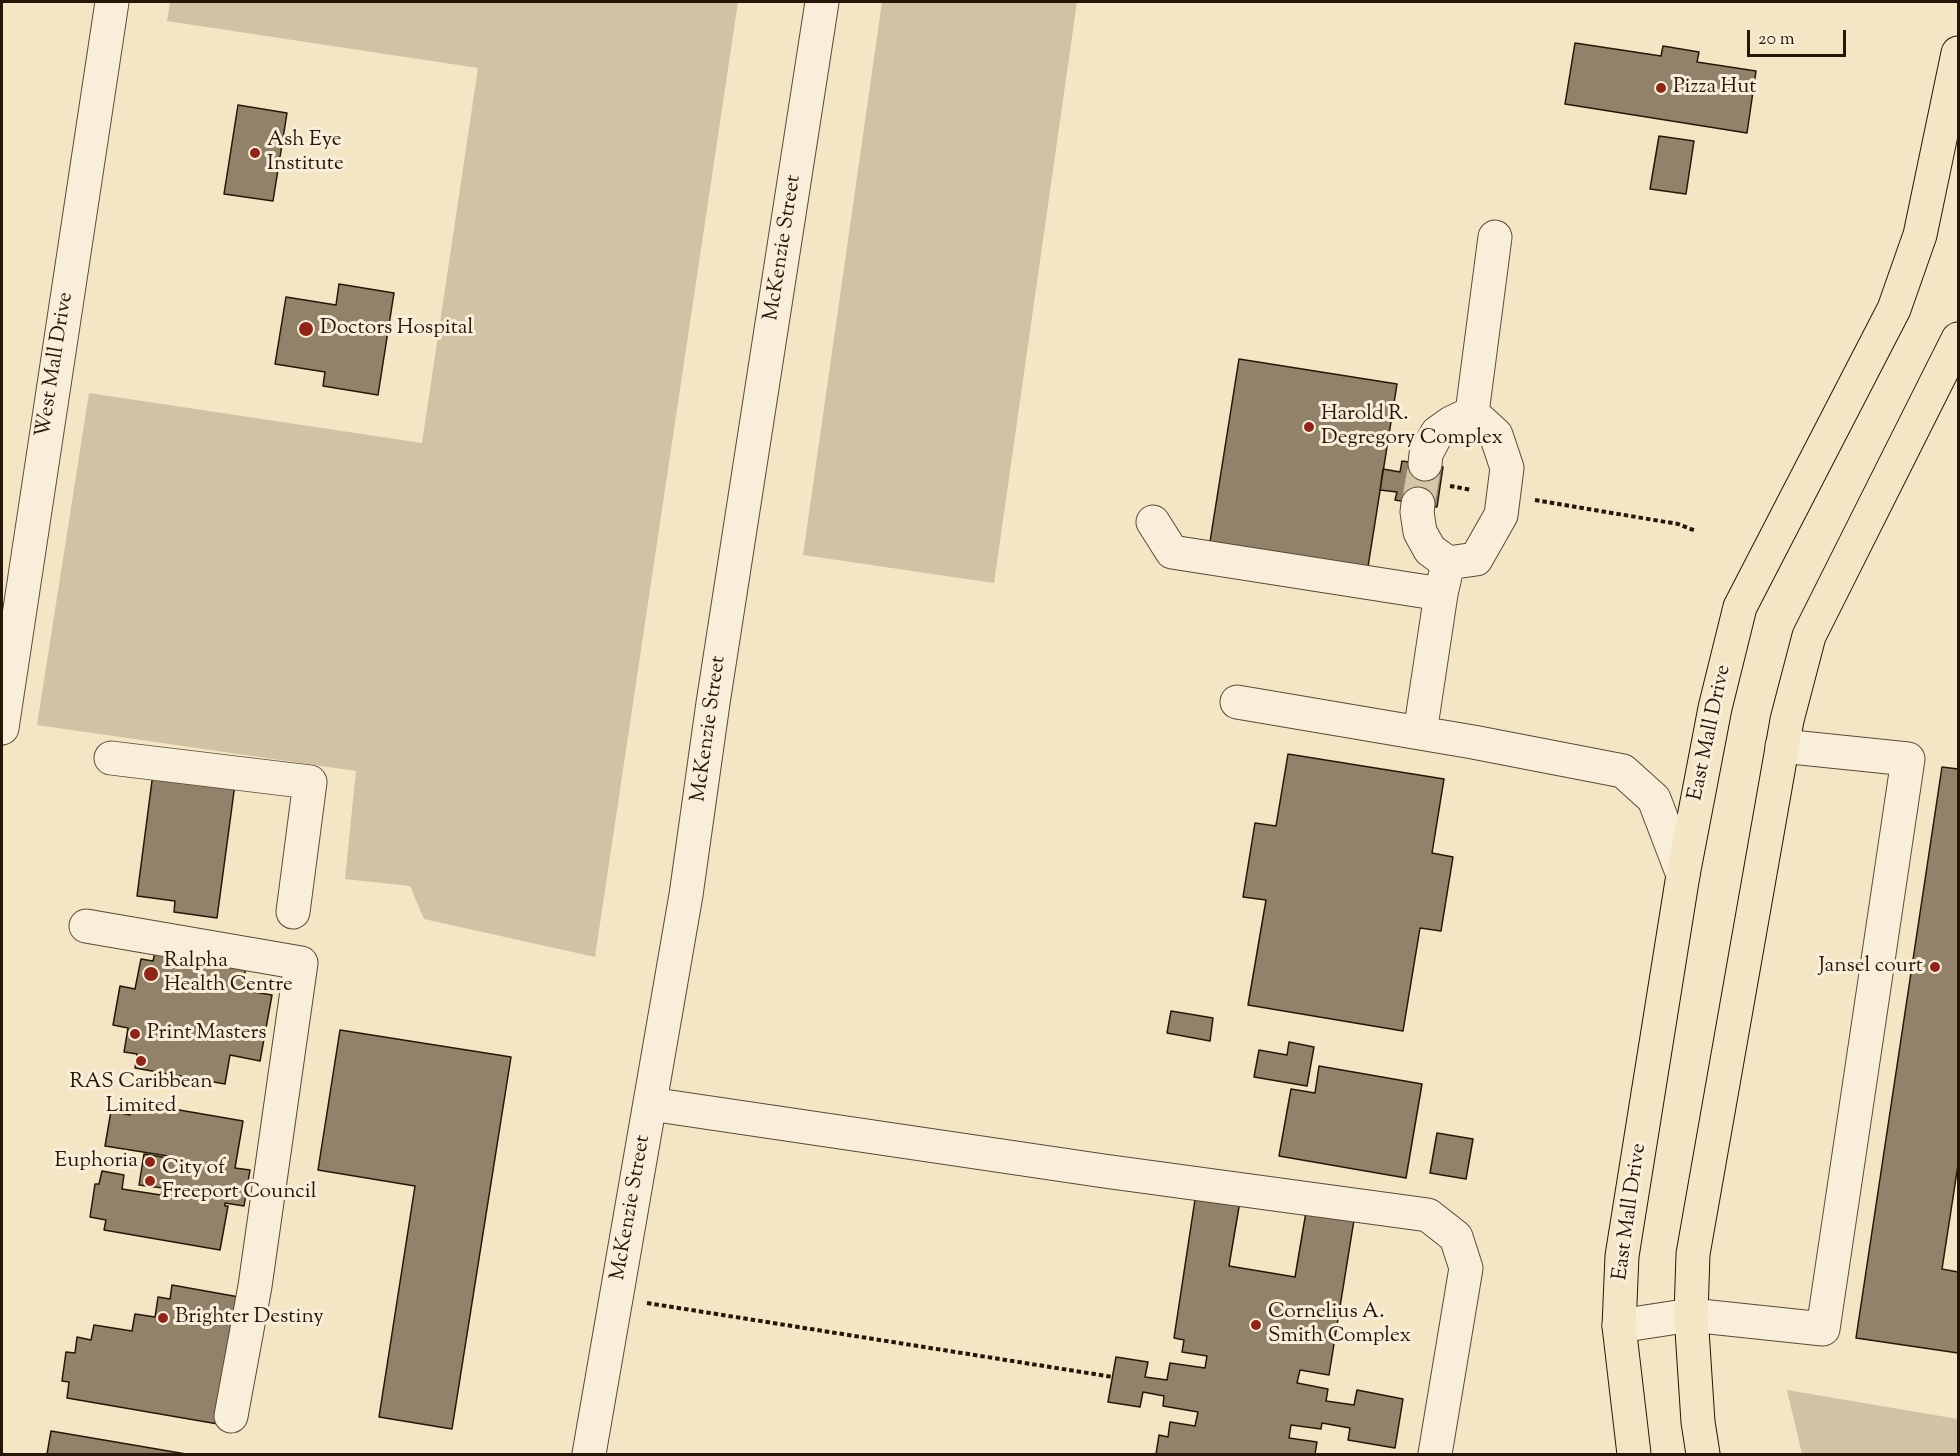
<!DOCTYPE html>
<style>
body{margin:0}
#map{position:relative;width:1960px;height:1456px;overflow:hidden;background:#f4e5c4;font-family:"Sorts Mill Goudy",serif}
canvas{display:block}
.frame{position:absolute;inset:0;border:3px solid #271608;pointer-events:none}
.scale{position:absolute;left:1747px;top:30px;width:99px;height:27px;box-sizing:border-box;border:3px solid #271608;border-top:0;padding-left:8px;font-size:18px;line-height:21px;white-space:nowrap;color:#271608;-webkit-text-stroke:4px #f8eed9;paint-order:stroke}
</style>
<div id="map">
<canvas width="1960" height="1456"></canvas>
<div class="frame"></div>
<div class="scale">20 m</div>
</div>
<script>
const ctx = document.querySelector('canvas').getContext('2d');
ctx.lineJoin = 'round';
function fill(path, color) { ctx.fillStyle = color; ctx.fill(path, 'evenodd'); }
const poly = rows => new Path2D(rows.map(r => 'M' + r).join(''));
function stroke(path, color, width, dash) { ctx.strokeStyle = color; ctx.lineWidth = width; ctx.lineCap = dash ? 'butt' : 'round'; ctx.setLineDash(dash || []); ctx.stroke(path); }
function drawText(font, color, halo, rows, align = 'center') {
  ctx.font = font + ' "Sorts Mill Goudy",serif'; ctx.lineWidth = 6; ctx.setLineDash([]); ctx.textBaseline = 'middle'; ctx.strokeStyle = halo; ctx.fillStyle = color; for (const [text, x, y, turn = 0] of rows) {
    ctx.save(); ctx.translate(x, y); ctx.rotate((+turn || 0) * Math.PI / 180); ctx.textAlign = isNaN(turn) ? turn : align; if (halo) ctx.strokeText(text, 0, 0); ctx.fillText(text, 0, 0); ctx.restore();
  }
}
fill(poly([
 [170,2,738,2,595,957,424,919,410,886,345,879,356,771,37,725,89,393,422,443,478,68,167,21],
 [882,2,1077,2,994,583,803,555],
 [1787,1390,1958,1419,1958,1454,1802,1454]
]), '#d1c2a4');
const building = poly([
 [1575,43,1661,56,1663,46,1699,52,1697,62,1756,71,1747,133,1565,104,1575,43],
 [238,105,287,113,273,201,224,194,238,105],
 [1659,136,1694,141,1686,194,1650,189,1659,136],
 [339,284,394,293,378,395,323,386,325,372,275,364,286,297,336,305,339,284],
 [1239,359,1397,384,1367,573,1209,548,1239,359],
 [1402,461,1443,467,1437,507,1395,500,1397,492,1380,490,1383,469,1400,472,1402,461],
 [1288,754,1444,779,1432,853,1453,857,1441,931,1420,928,1403,1031,1248,1005,1266,900,1243,897,1255,823,1276,826,1288,754],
 [1942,767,1958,769,1958,1165,1942,1269,1958,1272,1958,1353,1856,1338,1942,767],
 [153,773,235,784,217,918,174,912,175,901,137,896,153,773],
 [157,944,247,960,242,990,272,995,260,1061,230,1055,225,1084,135,1068,137,1054,124,1052,128,1028,113,1025,120,986,135,989,141,959,153,961,157,944],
 [1171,1011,1213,1018,1210,1041,1167,1033,1171,1011],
 [340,1030,511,1057,452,1429,379,1417,415,1186,318,1170,340,1030],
 [1289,1042,1314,1047,1307,1086,1254,1077,1259,1050,1287,1055,1289,1042],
 [1319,1066,1422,1084,1406,1178,1279,1156,1291,1089,1315,1093,1319,1066],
 [133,1102,243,1121,235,1168,250,1170,244,1206,225,1203,225,1206,228,1206,220,1250,104,1230,106,1220,90,1217,95,1184,99,1184,102,1171,124,1175,122,1189,161,1195,163,1188,139,1185,144,1154,168,1158,168,1156,105,1146,111,1111,130,1115,133,1102],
 [1437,1133,1473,1139,1466,1179,1430,1173,1437,1133],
 [1196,1193,1240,1201,1229,1266,1295,1277,1306,1212,1354,1220,1329,1375,1300,1370,1297,1383,1328,1389,1326,1401,1354,1405,1357,1390,1403,1399,1395,1448,1348,1440,1350,1428,1322,1423,1321,1429,1291,1425,1289,1438,1317,1442,1315,1454,1319,1454,1154,1454,1156,1454,1159,1435,1168,1437,1170,1422,1195,1426,1198,1412,1163,1406,1164,1396,1143,1392,1140,1407,1108,1402,1116,1357,1148,1362,1145,1377,1167,1380,1170,1363,1205,1368,1207,1356,1182,1352,1184,1340,1174,1338,1196,1193],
 [172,1285,239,1297,218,1424,67,1398,69,1382,62,1381,66,1352,75,1353,77,1337,91,1340,94,1325,132,1331,135,1314,155,1317,158,1297,170,1299,172,1285],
 [51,1431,186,1454,47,1454,51,1431]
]);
fill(building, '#92826a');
stroke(building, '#271608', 1.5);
stroke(poly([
 [1418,504,1425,464]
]), '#d5c6a8', 33, [33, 16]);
const minor = poly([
 [1472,413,1495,237],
 [1425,464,1426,454,1437,433,1451,423,1472,413],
 [1418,504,1417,512,1420,532,1430,550,1448,563,1476,559,1501,515,1507,468,1496,435,1472,413],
 [1153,522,1172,552,1441,594,1448,563],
 [1237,702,1473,742,1623,771,1654,799,1683,875],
 [2,728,112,2],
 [1420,733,1441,594],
 [111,758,310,782,293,912],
 [86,926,301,963,255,1286,231,1416],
 [650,1104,1104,1171,1428,1215,1456,1237,1466,1268,1435,1454],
 [1619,1326,1691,1315,1823,1329,1908,759,1782,746],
 [589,1454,686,895,713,703,822,2]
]);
const major = poly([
 [1634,1454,1619,1326,1622,1256,1683,875,1715,708,1740,607,1894,309,1920,235,1958,53],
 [1703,1454,1698,1422,1691,1315,1693,1254,1787,720,1809,636,1958,339]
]);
stroke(minor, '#5a4a37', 35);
stroke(major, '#271608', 35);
stroke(poly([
 [1450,486,1472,490],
 [1535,500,1678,524,1696,531],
 [647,1303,1113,1377]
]), '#271608', 4, [4.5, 3]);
stroke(minor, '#f8eed9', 33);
stroke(major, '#f4e5c4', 33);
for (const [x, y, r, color] of [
 [1661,88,6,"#8f2418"],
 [255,153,6,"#8f2418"],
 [306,329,8,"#8f2418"],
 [1309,427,6,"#8f2418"],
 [1935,967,6,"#8f2418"],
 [151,974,8,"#8f2418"],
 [135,1034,6,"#8f2418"],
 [141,1061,6,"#8f2418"],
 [150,1162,6,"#8f2418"],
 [150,1181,6,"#8f2418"],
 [163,1318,6,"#8f2418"],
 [1256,1325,6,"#8f2418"]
]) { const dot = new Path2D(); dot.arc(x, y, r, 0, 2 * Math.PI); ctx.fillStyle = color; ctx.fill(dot); stroke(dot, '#f8eed9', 2); }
drawText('21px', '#271608', '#f8eed9', [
 ["Pizza Hut",1673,88],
 ["Ash Eye",267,141],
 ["Institute",267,165],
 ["Doctors Hospital",320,329],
 ["Harold R.",1321,415],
 ["Degregory Complex",1321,439],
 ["Ralpha",164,962],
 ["Health Centre",164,986],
 ["Jansel court",1923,967,"right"],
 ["Print Masters",147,1034],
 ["RAS Caribbean",141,1083,"center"],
 ["Limited",141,1107,"center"],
 ["Euphoria",138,1162,"right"],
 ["City of",162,1169],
 ["Freeport Council",162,1193],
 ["Cornelius A.",1268,1313],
 ["Smith Complex",1268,1337],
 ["Brighter Destiny",175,1318]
], 'left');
drawText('21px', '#271608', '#f8eed9', [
 ["McKenzie Street",784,248,-81],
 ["West Mall Drive",56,365,-81],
 ["McKenzie Street",710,729,-82],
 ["East Mall Drive",1711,733,-78],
 ["McKenzie Street",632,1208,-80],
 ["East Mall Drive",1631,1212,-82]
]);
</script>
